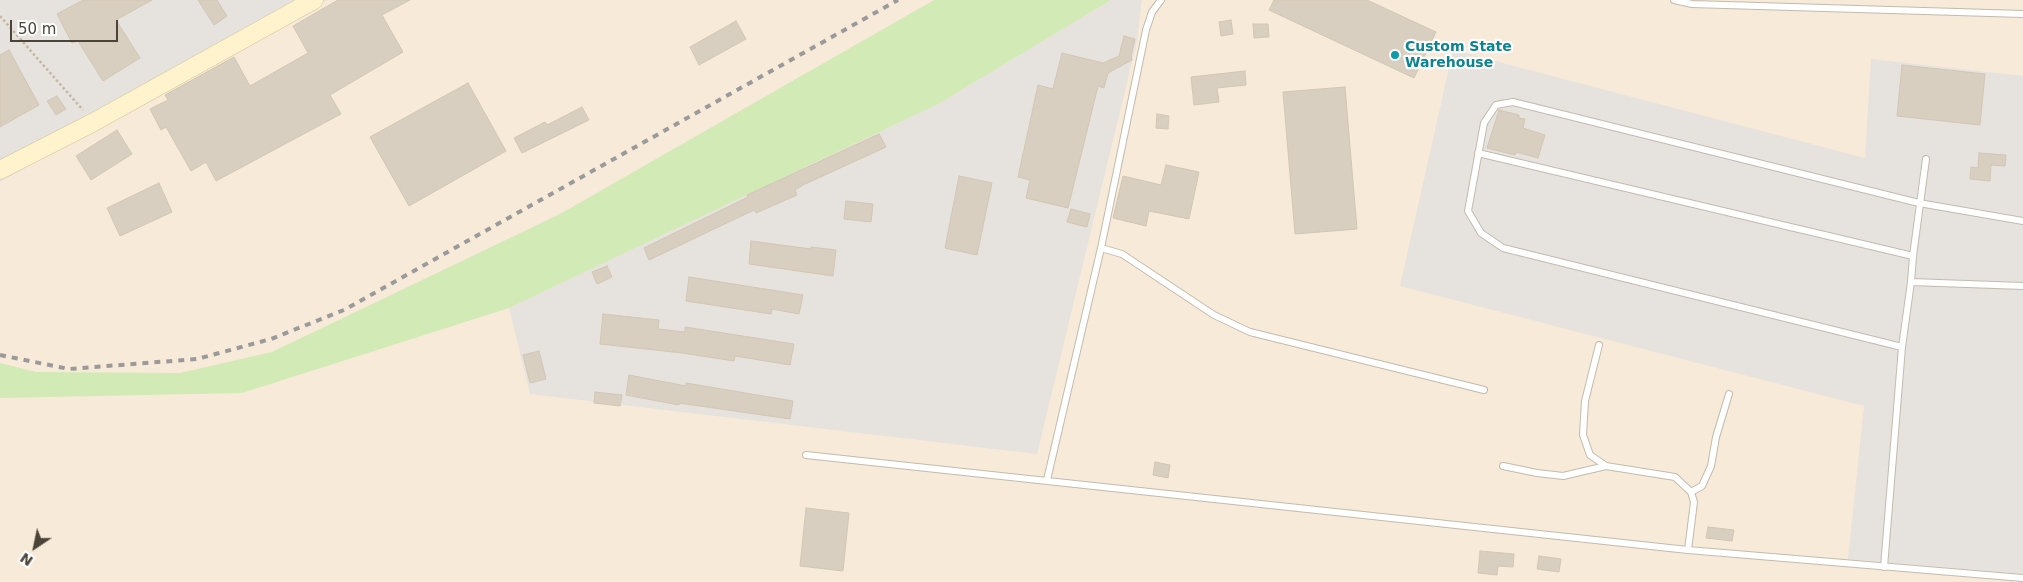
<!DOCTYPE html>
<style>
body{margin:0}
#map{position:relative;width:2023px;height:582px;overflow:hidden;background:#f6f3ec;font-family:"DejaVu Sans",sans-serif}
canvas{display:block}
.north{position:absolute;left:10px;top:522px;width:50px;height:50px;-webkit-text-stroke:4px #fff;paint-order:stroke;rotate:214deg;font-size:14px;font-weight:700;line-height:20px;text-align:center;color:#4b4439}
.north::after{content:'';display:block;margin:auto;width:18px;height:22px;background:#4b4439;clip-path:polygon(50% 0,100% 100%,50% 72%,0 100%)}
.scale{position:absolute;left:10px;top:20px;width:108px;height:22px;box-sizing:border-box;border:2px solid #4b4439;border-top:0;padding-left:6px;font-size:15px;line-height:18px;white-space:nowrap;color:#4b4439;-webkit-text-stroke:4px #fff;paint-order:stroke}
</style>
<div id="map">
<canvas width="2023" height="582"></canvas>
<div class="north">N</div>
<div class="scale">50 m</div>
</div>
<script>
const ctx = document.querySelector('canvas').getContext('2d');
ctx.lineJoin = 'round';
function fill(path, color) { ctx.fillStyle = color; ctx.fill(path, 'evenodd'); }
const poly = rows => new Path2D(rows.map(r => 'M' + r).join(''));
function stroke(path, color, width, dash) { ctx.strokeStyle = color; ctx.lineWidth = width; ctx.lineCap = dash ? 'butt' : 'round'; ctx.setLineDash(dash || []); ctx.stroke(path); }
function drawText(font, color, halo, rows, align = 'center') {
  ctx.font = font + ' "DejaVu Sans",sans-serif'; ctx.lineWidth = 4.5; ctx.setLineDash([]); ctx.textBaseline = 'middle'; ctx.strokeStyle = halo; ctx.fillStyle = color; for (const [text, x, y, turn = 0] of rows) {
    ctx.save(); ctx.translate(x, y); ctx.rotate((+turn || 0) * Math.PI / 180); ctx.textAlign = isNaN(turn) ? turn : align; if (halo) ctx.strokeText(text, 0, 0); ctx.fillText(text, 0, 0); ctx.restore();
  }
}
fill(poly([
 [327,0,2023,0,2023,582,0,582,0,182]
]), '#f7ead8');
fill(poly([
 [0,0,327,0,0,182],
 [1111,0,1142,0,1137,41,1037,454,530,394,509,308,938,104],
 [1453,50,1865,158,1871,59,2023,76,2023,574,1848,559,1864,406,1400,286]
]), '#e6e2dd');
fill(poly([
 [934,0,1111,0,938,104,509,308,242,393,0,398,0,363,36,372,180,373,272,352,560,214]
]), '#d2eab5');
const building = poly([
 [83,0,152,0,116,20,140,58,103,81,78,41,72,43,57,14,83,0],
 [198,0,217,0,227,16,214,25,198,0],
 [338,0,410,0,382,15,403,52,330,95,341,114,216,181,206,162,191,171,166,127,161,130,150,109,168,100,165,95,234,57,250,86,308,53,293,26,338,0],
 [1274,0,1367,0,1436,32,1414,78,1269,10,1274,0],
 [1231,20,1233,34,1221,36,1219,22,1231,20],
 [736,21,746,39,699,65,690,47,736,21],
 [1253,24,1268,24,1269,37,1254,38,1253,24],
 [1124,36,1135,39,1131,56,1132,60,1108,73,1104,88,1098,86,1068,208,1026,198,1030,180,1018,177,1038,85,1053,89,1062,53,1103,63,1119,56,1124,36],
 [9,50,39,105,0,127,0,55,9,50],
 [1902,65,1985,74,1980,125,1897,116,1902,65],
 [1245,71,1246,85,1217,88,1219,102,1194,105,1191,77,1245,71],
 [468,83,506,151,409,206,370,137,468,83],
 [1345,87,1357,229,1295,234,1283,92,1345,87],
 [57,96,66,109,56,115,47,101,57,96],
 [582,107,589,120,522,153,514,138,545,122,547,125,582,107],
 [1499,110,1519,115,1519,118,1525,119,1523,128,1545,135,1538,158,1516,152,1515,155,1487,148,1499,110],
 [1157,114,1169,116,1168,129,1156,128,1157,114],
 [117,130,132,154,91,180,76,156,117,130],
 [879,134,886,147,803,185,795,190,797,195,756,213,754,210,649,260,644,248,748,197,747,195,879,134],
 [1979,153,2006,155,2005,166,1991,165,1990,181,1970,179,1971,167,1978,168,1979,153],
 [1166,165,1199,172,1189,219,1149,211,1146,226,1113,218,1123,176,1161,185,1166,165],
 [959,176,992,183,977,255,945,248,959,176],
 [159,183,172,212,120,236,107,208,159,183],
 [846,201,873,204,871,222,844,219,846,201],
 [1071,209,1090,214,1087,227,1067,222,1071,209],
 [751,241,811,249,811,247,836,250,833,276,749,264,751,241],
 [607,266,612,277,597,284,592,272,607,266],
 [689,277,803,295,799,314,772,309,771,314,686,301,689,277],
 [603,314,659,320,658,329,685,332,685,327,794,344,790,365,735,356,734,361,682,353,600,344,603,314],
 [539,351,546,379,530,383,523,355,539,351],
 [629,375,686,386,686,383,793,401,790,419,679,403,679,405,626,395,629,375],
 [595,392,622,395,620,406,594,403,595,392],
 [1155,462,1170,465,1168,478,1153,475,1155,462],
 [806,508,849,513,843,571,800,566,806,508],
 [1708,527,1734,530,1732,541,1706,538,1708,527],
 [1480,551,1514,554,1513,567,1498,566,1497,575,1478,573,1480,551],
 [1539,556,1561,559,1559,572,1537,569,1539,556]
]);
fill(building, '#d8cfc1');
stroke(building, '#d3c7b4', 1);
const service = poly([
 [1674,0,1692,4,2023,14],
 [1478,153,1913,256,1911,282,2023,286],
 [1101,248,1122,254,1214,315,1250,332,1484,390],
 [1913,256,1926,159],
 [1599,345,1585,401,1583,435,1590,455,1606,466,1675,477,1691,492,1694,502,1688,550],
 [1902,347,1503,248,1481,233,1468,211,1484,123,1496,105,1513,102,1919,203,2023,221],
 [806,455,1688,550,2023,578],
 [1503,466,1537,473,1563,476,1606,466],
 [1047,480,1101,248,1146,30,1152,12,1161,0],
 [1691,492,1702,486,1711,466,1716,437,1729,394],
 [1884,567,1902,347,1911,282]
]);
const secondary = poly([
 [0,170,94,122,314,0]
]);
stroke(service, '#c2bbae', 8);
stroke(secondary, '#d6c79b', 19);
stroke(poly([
 [0,16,83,110]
]), '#c4b79f', 2.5, [2.5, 2.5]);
stroke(service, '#fff', 6);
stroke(secondary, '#fff3cd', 18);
stroke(poly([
 [0,355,69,369,197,359,271,339,344,310,898,0]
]), '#9a9a9a', 4, [6, 6]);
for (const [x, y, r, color] of [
 [1395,55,5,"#0f9aa8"]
]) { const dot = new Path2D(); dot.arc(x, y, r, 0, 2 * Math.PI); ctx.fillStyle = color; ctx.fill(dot); stroke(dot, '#fff', 2); }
drawText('bold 14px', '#0d838f', '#fff', [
 ["Custom State",1405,47],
 ["Warehouse",1405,63]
], 'left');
</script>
